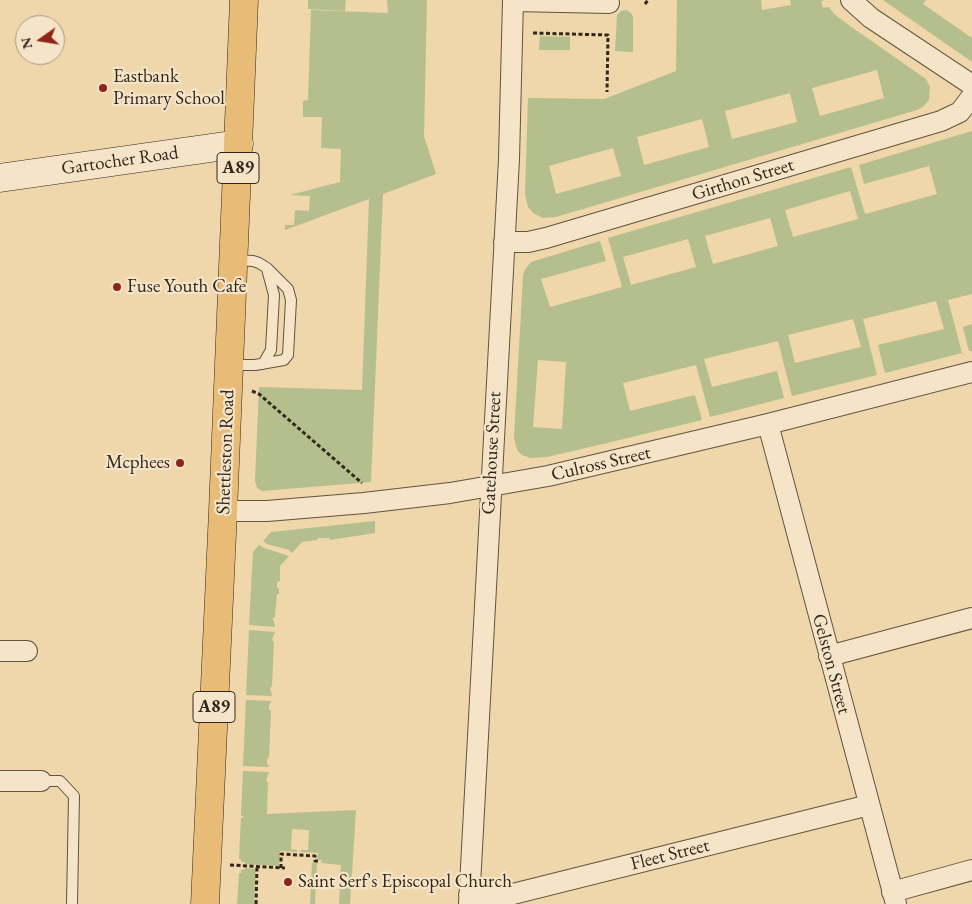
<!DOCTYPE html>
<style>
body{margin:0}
#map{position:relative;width:972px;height:904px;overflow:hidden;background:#efd6ab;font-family:"EB Garamond",serif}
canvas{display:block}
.north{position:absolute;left:15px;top:15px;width:50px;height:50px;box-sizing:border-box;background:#f5e4c8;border:1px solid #a69984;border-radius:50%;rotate:257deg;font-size:14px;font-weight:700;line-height:20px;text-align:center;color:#30281d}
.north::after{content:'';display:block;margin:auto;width:18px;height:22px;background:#8f2418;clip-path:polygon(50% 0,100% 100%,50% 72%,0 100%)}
</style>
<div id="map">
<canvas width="972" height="904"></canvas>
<div class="north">N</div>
</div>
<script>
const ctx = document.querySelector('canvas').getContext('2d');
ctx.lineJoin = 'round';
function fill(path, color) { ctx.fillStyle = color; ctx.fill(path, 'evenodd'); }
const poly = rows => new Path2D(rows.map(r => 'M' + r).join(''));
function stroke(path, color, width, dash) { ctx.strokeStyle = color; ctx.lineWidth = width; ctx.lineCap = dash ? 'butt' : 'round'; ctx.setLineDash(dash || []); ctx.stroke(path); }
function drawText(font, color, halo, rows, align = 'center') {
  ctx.font = font + ' "EB Garamond",serif'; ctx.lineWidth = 4.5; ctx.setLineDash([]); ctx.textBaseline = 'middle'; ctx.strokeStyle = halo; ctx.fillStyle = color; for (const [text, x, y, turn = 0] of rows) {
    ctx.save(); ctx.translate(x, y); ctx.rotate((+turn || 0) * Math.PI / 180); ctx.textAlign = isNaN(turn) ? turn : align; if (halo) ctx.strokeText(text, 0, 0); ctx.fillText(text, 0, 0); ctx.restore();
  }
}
fill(poly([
 [308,0,346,0,345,11,308,9],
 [387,0,427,0,424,136,436,174,383,194,371,482,262,491,257,488,255,480,259,387,362,390,369,199,285,230,285,225,294,225,295,210,309,211,310,196,290,195,340,182,341,149,321,148,322,117,303,117,303,101,308,100,311,10,388,13],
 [677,0,761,0,762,10,791,5,790,0,824,0,821,2,823,8,829,7,834,14,850,26,926,79,930,87,929,100,923,107,917,110,556,217,543,218,533,213,528,207,525,194,528,98,604,99,676,71],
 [877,70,884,98,820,116,812,88],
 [790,93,797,122,732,139,725,111],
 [702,119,709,147,644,165,637,137],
 [613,148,621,176,556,194,549,166],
 [883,0,926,0,923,4,972,38,972,62],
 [626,10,631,13,633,17,633,52,615,51,617,15,621,11],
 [540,36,570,37,570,50,539,50],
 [972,131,972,294,948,300,962,353,885,373,878,345,944,329,936,301,863,319,877,375,792,396,778,341,704,359,712,387,777,371,784,398,710,417,696,365,623,383,630,411,695,395,702,420,607,443,547,457,530,458,522,455,517,450,514,437,523,276,525,269,531,262,600,241,606,261,541,279,550,307,622,287,608,238,851,167,865,214,937,194,929,166,864,184,859,165],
 [850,191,858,219,793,237,785,210],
 [770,218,778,246,713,264,705,236],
 [688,239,696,267,631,285,623,257],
 [853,319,861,347,795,363,788,335],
 [538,360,566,362,562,429,533,427],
 [972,324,972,351,969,351,963,327],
 [375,521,375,533,330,540,330,538,318,538,317,540,302,542,292,553,289,550,267,544,263,541,271,532],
 [259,545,264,548,289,556,280,566,280,581,277,582,277,587,279,589,279,594,277,594,275,617,273,618,275,627,249,625,253,552],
 [249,630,275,632,272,640,274,642,272,686,270,688,272,696,246,695],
 [246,700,272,701,269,705,269,710,271,711,269,757,267,759,267,763,269,767,243,766],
 [243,771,269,772,266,781,268,782,267,814,356,810,350,904,339,904,341,865,321,863,322,860,317,860,318,853,301,852,301,850,308,850,309,830,292,829,291,849,297,850,297,852,280,851,279,866,245,864,245,862,241,862,241,859,239,859,241,818,243,818,243,816,241,816],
 [312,863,317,863,315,904,310,904],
 [245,868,256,869,254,904,237,904,239,873,241,873,241,870,244,870]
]), '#b4bf8d');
const service = poly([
 [263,364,271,350,274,295,267,269],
 [231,365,255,365,284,360,288,355,291,300,288,289,267,268,259,263,253,261,235,260],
 [41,781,60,781,74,796,72,904]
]);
const minor = poly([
 [851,0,871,18,972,85],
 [513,1,609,3],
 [504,242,528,242,546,238,941,121,960,112,972,96],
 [768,424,896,904],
 [223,511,267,511,364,503,450,493,548,476,768,424,972,372],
 [0,651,27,651],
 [829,656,972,618],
 [0,781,41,781],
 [892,892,972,870],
 [469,895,493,896,513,894,869,805],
 [469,904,509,159,513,0]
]);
const secondary = poly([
 [0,178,239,144]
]);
const primary = poly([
 [205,904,223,511,244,0]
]);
stroke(service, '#605440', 12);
stroke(minor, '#605440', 22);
stroke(secondary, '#30281d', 29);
stroke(primary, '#30281d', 29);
stroke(poly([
 [645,4,648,0],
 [533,33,608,35,607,92],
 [252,391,259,394,362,483],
 [230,865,285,868],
 [281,868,281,854,315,856,315,861,319,861],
 [256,904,257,867]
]), '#30281d', 3, [4, 2.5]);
stroke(service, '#f5e4c8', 10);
stroke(minor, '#f5e4c8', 20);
stroke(secondary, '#f5e4c8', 28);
stroke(primary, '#e8bb76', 28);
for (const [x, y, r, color] of [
 [103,88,5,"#8f2418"],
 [117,287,5,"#8f2418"],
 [180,463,5,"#8f2418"],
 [288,882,5,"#8f2418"]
]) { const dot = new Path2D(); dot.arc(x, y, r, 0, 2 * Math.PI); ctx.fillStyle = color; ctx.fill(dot); stroke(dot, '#f5e4c8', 2); }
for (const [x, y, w] of [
 [238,168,42],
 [214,707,42]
]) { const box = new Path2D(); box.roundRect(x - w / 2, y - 15.5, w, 31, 4); ctx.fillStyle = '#f5e4c8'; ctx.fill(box); stroke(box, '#30281d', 1); }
drawText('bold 18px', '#30281d', null, [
 ["A89",238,168],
 ["A89",214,707]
]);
drawText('19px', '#30281d', '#f5e4c8', [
 ["Eastbank",113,77],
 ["Primary School",113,99],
 ["Fuse Youth Cafe",127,287],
 ["Mcphees",170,463,"right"],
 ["Saint Serf's Episcopal Church",298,882]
], 'left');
drawText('19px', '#30281d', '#f5e4c8', [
 ["Gartocher Road",120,161,-8],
 ["Girthon Street",743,180,-17],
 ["Shettleston Road",226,452,-88],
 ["Gatehouse Street",492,453,-87],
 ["Culross Street",601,464,-13],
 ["Gelston Street",831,664,75],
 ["Fleet Street",670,855,-14]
]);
</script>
